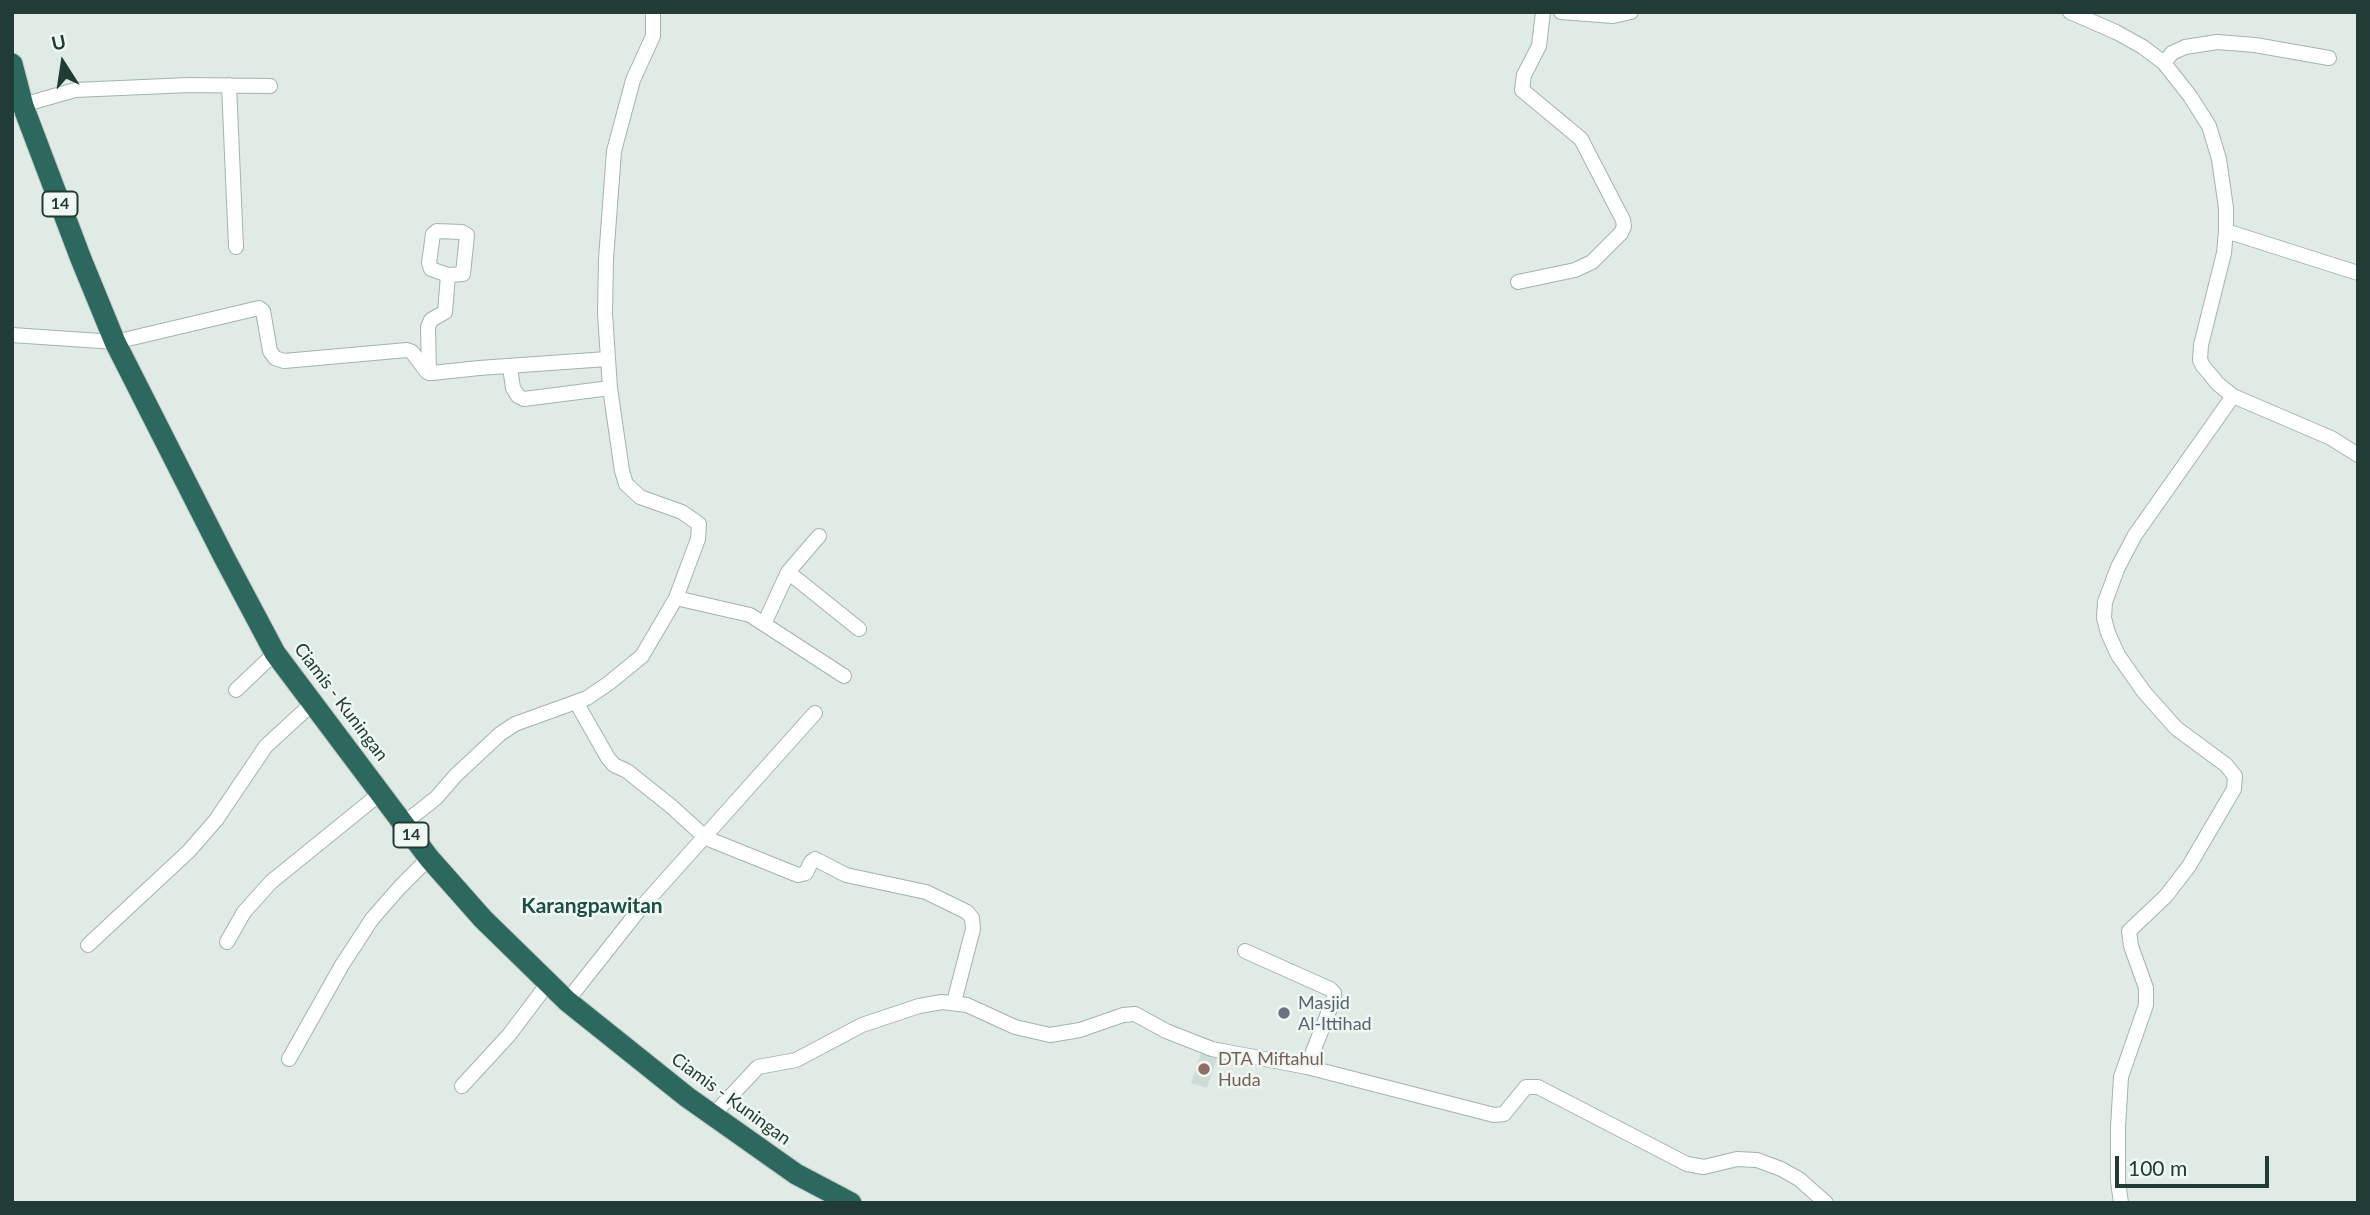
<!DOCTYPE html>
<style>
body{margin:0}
#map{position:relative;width:2370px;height:1215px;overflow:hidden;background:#e0ebe6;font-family:Lato,sans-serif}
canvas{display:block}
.frame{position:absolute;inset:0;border:14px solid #213b35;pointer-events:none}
.north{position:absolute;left:28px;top:28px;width:70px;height:70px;-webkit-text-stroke:5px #f0f8f4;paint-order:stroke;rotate:348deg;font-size:19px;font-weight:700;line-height:28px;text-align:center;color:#213b35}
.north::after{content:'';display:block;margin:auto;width:24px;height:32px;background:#213b35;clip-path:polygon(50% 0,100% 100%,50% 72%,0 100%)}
.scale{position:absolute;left:2115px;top:1156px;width:154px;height:32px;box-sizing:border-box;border:4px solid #213b35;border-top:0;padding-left:9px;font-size:21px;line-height:24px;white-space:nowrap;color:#213b35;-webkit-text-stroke:5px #f0f8f4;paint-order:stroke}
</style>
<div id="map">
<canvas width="2370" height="1215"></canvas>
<div class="frame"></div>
<div class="north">U</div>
<div class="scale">100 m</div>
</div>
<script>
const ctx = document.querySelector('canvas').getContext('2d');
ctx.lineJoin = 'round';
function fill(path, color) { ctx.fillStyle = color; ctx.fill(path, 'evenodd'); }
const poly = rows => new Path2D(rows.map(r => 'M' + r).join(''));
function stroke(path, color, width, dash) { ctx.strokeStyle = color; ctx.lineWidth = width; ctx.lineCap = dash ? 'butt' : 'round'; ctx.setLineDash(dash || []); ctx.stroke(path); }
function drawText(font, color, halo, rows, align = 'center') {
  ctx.font = font + ' Lato,sans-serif'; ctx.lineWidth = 5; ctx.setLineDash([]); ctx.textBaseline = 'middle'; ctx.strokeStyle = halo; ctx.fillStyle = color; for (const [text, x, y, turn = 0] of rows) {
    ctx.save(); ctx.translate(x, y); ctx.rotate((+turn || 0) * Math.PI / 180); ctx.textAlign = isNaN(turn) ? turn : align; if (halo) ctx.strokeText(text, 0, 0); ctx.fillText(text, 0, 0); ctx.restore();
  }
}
fill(poly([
 [1202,1050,1218,1055,1207,1088,1191,1083]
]), '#cedbd6');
const minor = poly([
 [653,12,653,36,633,80,614,151,606,259,605,314,610,388,622,471,626,484,640,497,682,512,699,524,698,539,676,598],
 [1561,12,1613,16,1631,12],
 [2070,12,2116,32,2143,47,2164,63,2190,96,2209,126,2219,159,2226,208,2226,231,2224,253,2201,345,2200,360,2203,366,2218,384,2233,396,2331,438,2358,455],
 [2164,63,2172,53,2185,47,2217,42,2255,45,2329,58],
 [229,85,236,247],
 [12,108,75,90,189,85,270,86],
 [437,231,462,232,467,235,463,274,448,275,431,269,429,263,433,234,437,231],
 [2226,231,2358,273],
 [1518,282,1575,270,1592,262,1621,233,1624,226,1623,220,1581,139,1522,90,1524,75,1539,46,1543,12],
 [12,335,115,342,259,308,263,311,270,351,275,358,284,361,407,350,412,352,427,372,432,373,479,368,607,359],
 [510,367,513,388,518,396,524,399,610,388],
 [429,373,428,327,431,320,445,312,448,275],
 [788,572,819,536],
 [764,624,788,572,859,629],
 [236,690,275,653],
 [576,702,608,758,614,765,627,771,672,807,706,838,798,875,806,873,811,862,815,859,846,875,926,892,967,912,972,918,973,929,954,1002],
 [403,824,436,798,456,775,500,734,515,724,587,698,609,683,642,656,676,598,750,615,844,676],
 [227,942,244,912,271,882,382,792],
 [88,945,189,851,216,820,266,746,314,702],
 [1245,951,1330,989,1334,993,1334,998,1307,1067],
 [567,1001,639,910,815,713],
 [289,1059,342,965,372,919,400,887,429,858],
 [462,1086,509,1035,549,982],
 [713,1115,758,1067,796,1060,862,1025,919,1006,942,1002,967,1005,1015,1027,1050,1035,1080,1030,1123,1015,1135,1014,1166,1031,1212,1049,1307,1067,1494,1115,1504,1114,1526,1087,1538,1087,1687,1164,1704,1167,1737,1159,1757,1160,1781,1169,1799,1179,1826,1203],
 [2121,1203,2118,1181,2118,1127,2121,1077,2146,1005,2146,988,2131,946,2129,931,2166,896,2189,866,2234,789,2235,776,2226,765,2176,728,2144,692,2118,655,2108,633,2104,618,2105,602,2118,567,2135,535,2233,396]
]);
const highway = poly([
 [12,64,23,106,81,259,115,342,224,557,275,653,429,858,483,919,567,1001,687,1097,796,1174,851,1203]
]);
stroke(minor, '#a3b3ad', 16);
stroke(highway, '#c1c8c6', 23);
stroke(minor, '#fff', 14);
stroke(highway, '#2c685d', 21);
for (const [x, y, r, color] of [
 [1284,1013,7,"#6b7280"],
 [1204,1069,7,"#8d6e63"]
]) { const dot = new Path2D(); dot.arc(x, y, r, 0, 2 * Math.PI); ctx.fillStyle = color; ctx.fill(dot); stroke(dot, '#f0f8f4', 2.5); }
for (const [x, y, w] of [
 [60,204,35],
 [411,835,35]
]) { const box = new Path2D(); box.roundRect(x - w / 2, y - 12.5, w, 25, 5); ctx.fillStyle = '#f0f8f4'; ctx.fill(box); stroke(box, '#213b35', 2); }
drawText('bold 16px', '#213b35', null, [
 ["14",60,204],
 ["14",411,835]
]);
drawText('18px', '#213b35', '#f0f8f4', [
 ["Ciamis - Kuningan",341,702,53],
 ["Ciamis - Kuningan",731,1099,36]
]);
drawText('18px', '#5b616d', '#f0f8f4', [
 ["Masjid",1298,1003],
 ["Al-Ittihad",1298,1024]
], 'left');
drawText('18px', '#785e54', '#f0f8f4', [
 ["DTA Miftahul",1218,1059],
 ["Huda",1218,1080]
], 'left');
drawText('bold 21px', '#1d4e43', '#f0f8f4', [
 ["Karangpawitan",592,906]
]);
</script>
